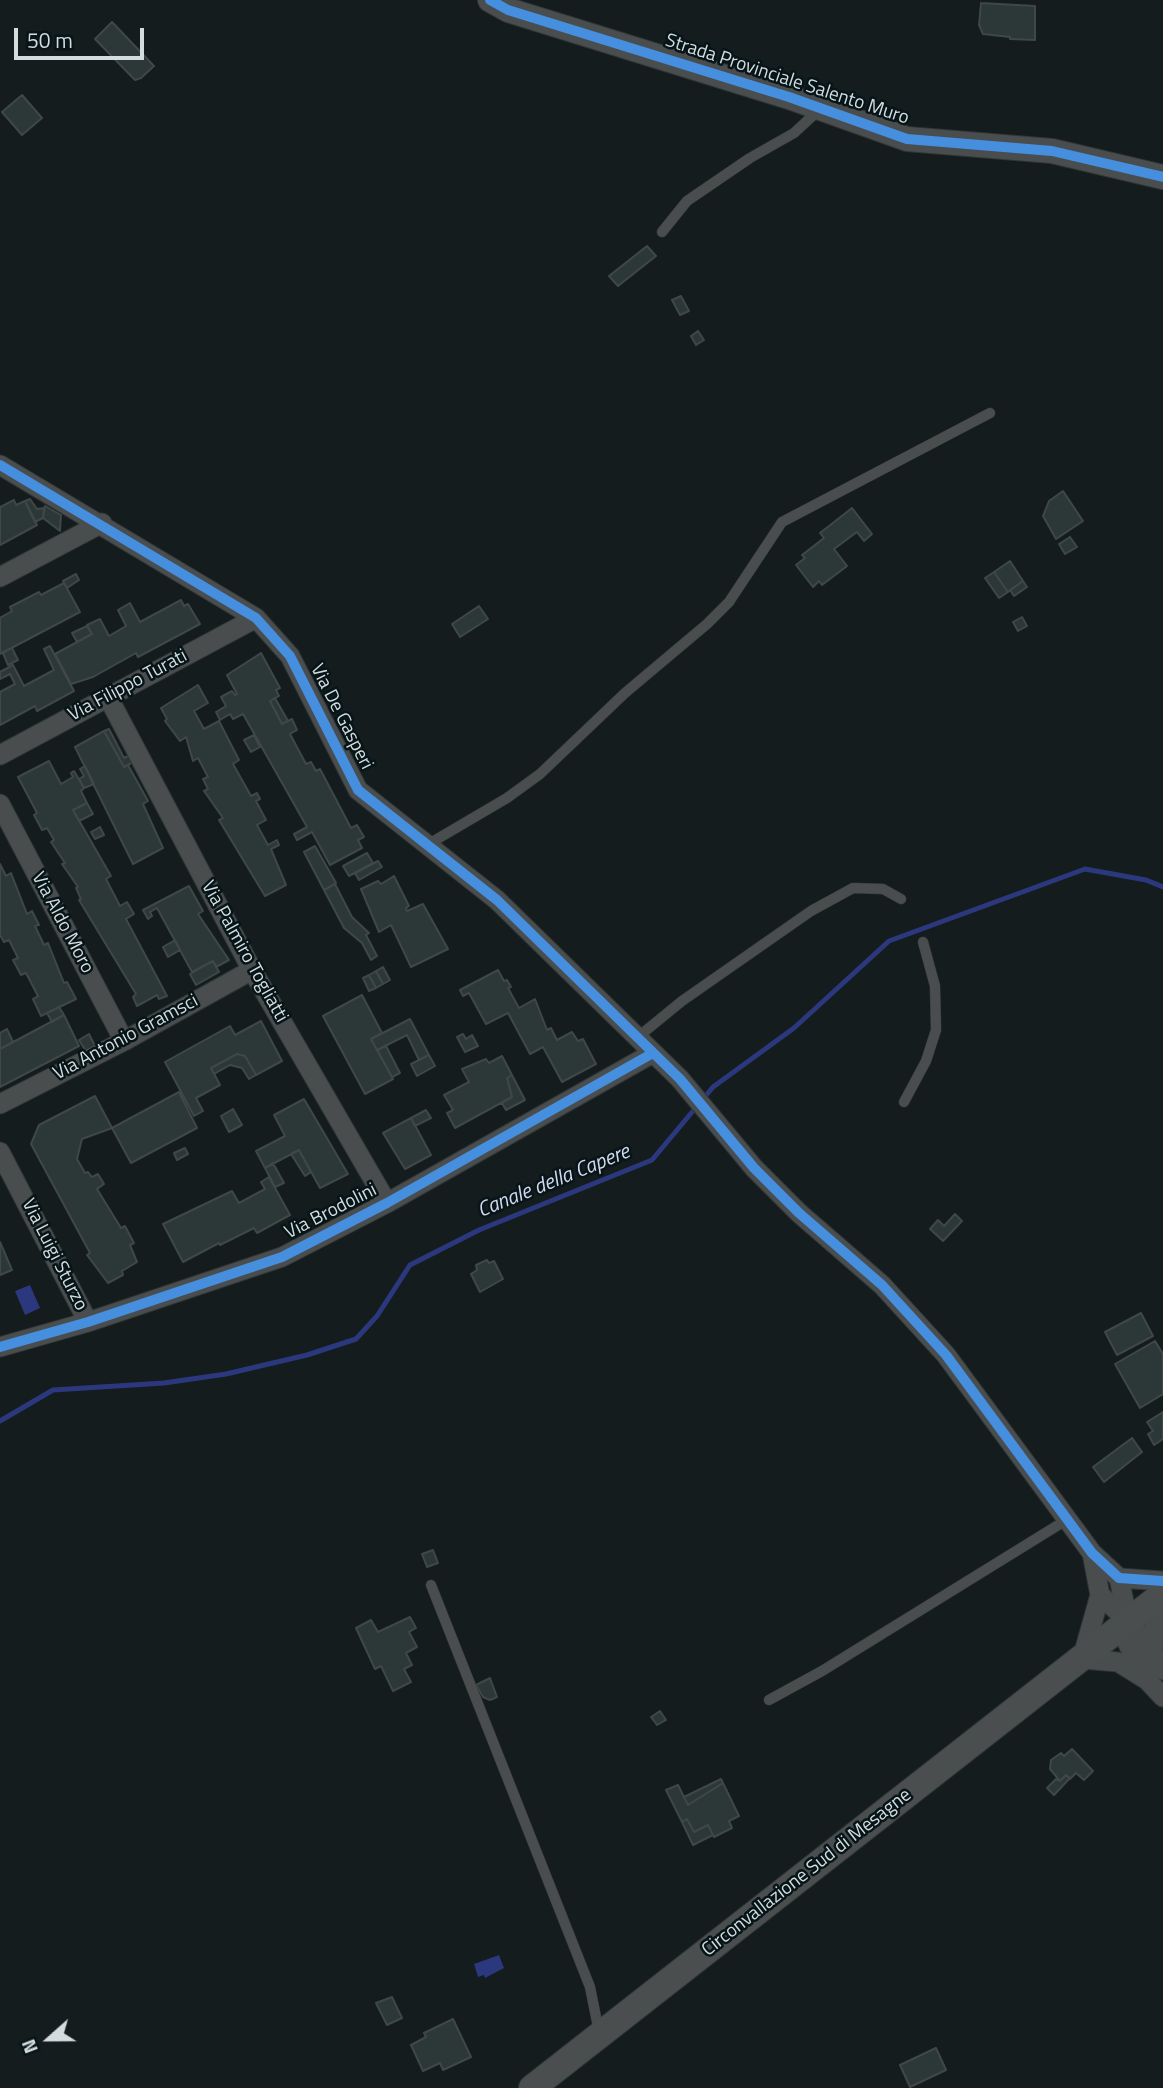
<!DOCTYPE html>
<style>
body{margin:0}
#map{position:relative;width:1163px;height:2088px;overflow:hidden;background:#141c1d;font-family:"Titillium Web",sans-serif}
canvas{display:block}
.north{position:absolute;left:14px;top:2004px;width:70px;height:70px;-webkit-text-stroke:5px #071518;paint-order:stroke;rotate:249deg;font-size:19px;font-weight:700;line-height:28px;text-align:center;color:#d3dcde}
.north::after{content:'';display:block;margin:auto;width:24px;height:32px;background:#d3dcde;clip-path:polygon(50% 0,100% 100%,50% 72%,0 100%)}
.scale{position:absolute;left:14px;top:28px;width:130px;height:32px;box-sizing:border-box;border:4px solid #d3dcde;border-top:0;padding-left:9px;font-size:21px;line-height:24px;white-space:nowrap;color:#d3dcde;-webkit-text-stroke:5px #071518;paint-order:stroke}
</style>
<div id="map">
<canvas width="1163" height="2088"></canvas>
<div class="north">N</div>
<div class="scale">50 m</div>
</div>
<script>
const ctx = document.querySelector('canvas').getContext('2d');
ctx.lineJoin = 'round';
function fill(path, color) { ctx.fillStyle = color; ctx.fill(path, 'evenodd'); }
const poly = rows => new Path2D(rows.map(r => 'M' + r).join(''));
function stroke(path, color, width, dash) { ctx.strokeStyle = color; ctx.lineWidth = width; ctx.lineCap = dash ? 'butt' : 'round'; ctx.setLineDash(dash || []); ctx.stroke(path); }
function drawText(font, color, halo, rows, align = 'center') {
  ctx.font = font + ' "Titillium Web",sans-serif'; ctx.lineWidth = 5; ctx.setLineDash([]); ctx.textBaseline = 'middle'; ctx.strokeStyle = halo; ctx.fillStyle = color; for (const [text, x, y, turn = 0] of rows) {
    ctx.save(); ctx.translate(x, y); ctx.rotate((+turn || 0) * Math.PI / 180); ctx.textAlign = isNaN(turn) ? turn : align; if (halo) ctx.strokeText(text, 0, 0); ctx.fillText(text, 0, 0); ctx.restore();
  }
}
fill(poly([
 [30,1285,40,1308,25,1315,15,1291],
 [499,1955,504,1968,485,1978,484,1975,478,1977,474,1964]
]), '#2b387d');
stroke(poly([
 [0,1421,53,1390,164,1383,226,1374,307,1355,356,1339,377,1316,410,1265,479,1230,652,1160,713,1087,794,1028,889,941,1085,869,1146,880,1163,887]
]), '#2b387d', 5);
const building = poly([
 [981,3,1035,6,1035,40,1010,39,1010,37,983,34,979,25,981,3],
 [112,22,154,66,141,78,135,80,95,39,112,22],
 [22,95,42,118,22,135,2,112,22,95],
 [647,246,656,256,618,286,609,276,647,246],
 [681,296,689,311,680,315,672,300,681,296],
 [698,331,704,340,696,345,691,336,698,331],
 [1063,491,1083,521,1056,539,1043,516,1049,501,1063,491],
 [30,499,37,509,44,508,43,518,35,522,25,501,30,499],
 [14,500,16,505,25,501,37,525,0,545,0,507,14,500],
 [45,506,61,515,60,531,43,518,45,506],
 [852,508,872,534,864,541,857,532,834,549,847,566,822,585,819,581,813,587,796,565,805,558,802,555,824,538,820,533,852,508],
 [1070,537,1077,547,1065,554,1059,544,1070,537],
 [1010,561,1023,581,1008,592,994,572,1010,561],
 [994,572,1008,592,999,598,985,578,994,572],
 [76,574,79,580,67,588,63,581,76,574],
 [1023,581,1027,587,1014,596,1010,590,1023,581],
 [64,583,80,612,0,654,0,618,12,611,10,607,39,592,41,595,64,583],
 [181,600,184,606,188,604,200,624,138,657,136,653,93,677,71,684,55,654,92,634,87,625,100,619,109,636,126,626,118,610,130,603,140,622,181,600],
 [479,606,488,619,460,637,452,624,479,606],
 [1022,617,1027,626,1018,631,1013,622,1022,617],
 [87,626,92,634,77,642,72,633,87,626],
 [50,646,74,691,37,711,35,706,0,725,0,692,15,684,10,674,0,679,0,672,13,665,24,686,54,670,44,649,50,646],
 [12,648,18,660,8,665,3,653,12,648],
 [261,653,280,688,276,690,279,696,270,701,282,724,292,719,297,730,290,734,306,764,311,762,316,771,320,769,351,828,357,825,364,837,358,840,362,848,330,865,312,832,297,840,294,834,307,827,243,714,233,719,230,714,220,720,216,712,226,706,221,697,232,691,235,695,237,694,227,675,261,653],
 [198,685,208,703,194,711,204,729,219,721,239,760,233,764,251,796,257,793,260,799,256,801,266,820,257,825,268,845,277,840,279,845,271,849,286,885,265,896,219,820,223,818,204,791,208,789,203,779,208,777,198,758,193,761,186,737,180,741,165,721,167,719,161,708,198,685],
 [275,698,288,721,282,724,270,701,275,698],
 [109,729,124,758,132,754,135,761,124,767,104,731,109,729],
 [104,731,124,767,128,765,148,801,143,804,163,848,133,864,75,747,104,731],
 [254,735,260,747,251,752,244,740,254,735],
 [49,761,61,784,73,777,71,773,74,771,84,788,81,791,87,803,73,810,111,876,106,879,120,906,127,902,134,914,126,919,167,996,159,999,157,995,137,1006,133,997,136,994,79,900,81,899,76,888,78,887,62,864,65,863,51,842,54,840,47,828,42,830,34,815,37,813,18,777,49,761],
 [85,766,94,784,84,788,79,779,84,776,80,769,85,766],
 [87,803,93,814,79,821,73,810,87,803],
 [100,827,104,835,95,839,91,832,100,827],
 [315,846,336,883,324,890,304,852,315,846],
 [367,853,373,863,349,876,343,866,367,853],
 [378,861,382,867,359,880,355,873,378,861],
 [0,864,6,876,11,873,27,914,32,911,39,925,35,926,44,945,48,943,64,983,67,982,76,999,41,1016,33,999,38,996,26,973,21,975,13,960,18,958,9,940,4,942,0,935,0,864],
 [394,876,409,906,406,908,407,911,423,904,448,949,411,967,391,925,379,932,361,889,378,881,381,884,394,876],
 [335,884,352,917,369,933,366,935,377,956,371,960,362,943,344,928,324,890,335,884],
 [189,886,203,911,198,914,229,960,216,967,213,961,192,972,157,908,150,912,152,916,148,919,143,910,189,886],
 [175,940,180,950,168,957,163,947,175,940],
 [213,961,219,972,196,985,190,974,213,961],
 [383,967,390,980,383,984,376,971,383,967],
 [498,970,504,981,507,980,511,987,508,988,519,1008,535,999,547,1030,551,1028,557,1040,572,1032,578,1041,583,1039,596,1064,562,1082,543,1047,530,1054,508,1013,486,1024,469,993,463,996,460,990,498,970],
 [376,971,383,984,376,988,369,975,376,971],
 [369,975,376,988,369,991,363,978,369,975],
 [362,995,382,1033,371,1039,393,1079,365,1094,323,1016,362,995],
 [59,1007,64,1015,52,1022,47,1013,59,1007],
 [64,1015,79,1046,0,1087,0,1049,64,1015],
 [410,1019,429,1055,419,1060,407,1035,377,1050,371,1039,410,1019],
 [261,1021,282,1061,256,1075,245,1056,237,1054,211,1068,220,1085,196,1098,203,1111,194,1116,165,1062,230,1026,235,1035,261,1021],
 [7,1029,13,1042,0,1049,0,1033,7,1029],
 [89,1034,96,1048,87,1053,79,1040,89,1034],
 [463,1034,466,1039,472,1035,478,1046,465,1052,457,1037,463,1034],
 [386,1046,400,1073,392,1077,377,1050,386,1046],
 [237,1054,245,1056,256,1075,249,1079,242,1068,230,1065,214,1074,211,1068,237,1054],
 [429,1055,435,1066,417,1076,411,1064,429,1055],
 [502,1056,512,1075,507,1078,512,1097,455,1128,447,1113,453,1110,444,1095,469,1082,462,1069,486,1059,489,1063,502,1056],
 [512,1075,525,1100,506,1110,502,1103,512,1097,507,1078,512,1075],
 [179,1092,197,1128,131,1163,112,1128,179,1092],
 [95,1096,112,1128,82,1139,77,1159,85,1173,88,1172,92,1177,98,1174,104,1184,97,1189,121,1228,125,1226,134,1243,130,1245,137,1262,122,1271,123,1275,108,1283,87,1255,90,1253,31,1144,39,1125,95,1096],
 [304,1099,348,1174,320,1188,299,1150,265,1168,256,1151,285,1136,274,1115,304,1099],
 [233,1109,242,1125,229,1132,221,1116,233,1109],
 [426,1110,431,1118,415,1126,411,1118,426,1110],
 [411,1118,431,1155,405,1169,383,1133,411,1118],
 [185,1148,188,1154,177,1160,174,1153,185,1148],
 [299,1150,311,1172,305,1176,291,1154,299,1150],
 [273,1163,284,1183,275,1187,265,1168,273,1163],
 [269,1177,290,1215,257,1233,254,1228,220,1245,219,1243,183,1262,163,1224,232,1191,239,1203,265,1189,261,1182,269,1177],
 [955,1214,962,1221,943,1241,930,1229,938,1220,944,1226,955,1214],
 [0,1242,12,1270,0,1275,0,1242],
 [487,1260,489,1263,494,1261,503,1279,480,1292,471,1274,477,1270,476,1265,487,1260],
 [1141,1313,1153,1336,1117,1355,1105,1332,1141,1313],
 [1155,1341,1163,1354,1163,1394,1140,1408,1115,1364,1155,1341],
 [1163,1412,1163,1439,1154,1445,1148,1434,1153,1431,1147,1422,1163,1412],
 [1132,1438,1142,1452,1104,1482,1093,1467,1132,1438],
 [433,1550,438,1563,427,1567,422,1554,433,1550],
 [410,1617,416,1628,409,1632,417,1647,406,1653,412,1665,404,1669,411,1682,393,1691,381,1666,375,1669,356,1628,371,1620,378,1632,410,1617],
 [490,1678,497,1697,490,1700,483,1697,476,1685,490,1678],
 [660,1711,666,1720,657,1725,651,1717,660,1711],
 [1072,1749,1093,1771,1084,1780,1076,1773,1070,1779,1066,1775,1060,1781,1050,1769,1051,1760,1061,1753,1064,1756,1072,1749],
 [1066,1775,1070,1778,1054,1795,1047,1788,1056,1779,1060,1781,1066,1775],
 [721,1779,723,1783,688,1805,684,1797,721,1779],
 [723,1783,739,1816,729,1821,732,1828,714,1837,708,1825,694,1832,687,1819,682,1822,666,1790,678,1785,688,1805,723,1783],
 [687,1819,694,1832,708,1825,713,1835,693,1845,682,1822,687,1819],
 [392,1997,402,2018,387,2025,376,2003,392,1997],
 [453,2019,471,2057,443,2070,440,2063,423,2071,411,2045,426,2037,424,2033,453,2019],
 [936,2048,946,2070,910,2087,900,2065,936,2048]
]);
fill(building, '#2c3838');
stroke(building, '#404747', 2);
const service = poly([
 [662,232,687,201,750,158,794,133,820,109],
 [427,845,507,798,540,774,625,693,707,624,729,602,782,522,990,413],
 [638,1037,682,1001,811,911,853,888,883,889,901,899],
 [904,1102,926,1061,936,1030,935,986,923,942],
 [431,1585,590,1987,599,2032],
 [769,1700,822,1671,1068,1519]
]);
const minor = poly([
 [0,465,256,618,290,656,358,790,497,900,680,1079,754,1168,799,1213,882,1285,946,1355,1092,1553,1119,1578,1163,1581],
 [0,577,102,523],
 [108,697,252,970,387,1203],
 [0,755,256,618],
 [0,804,124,1041],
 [0,1104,124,1041,252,970],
 [0,1152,88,1322],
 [0,1347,88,1322,282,1257,387,1203,653,1053],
 [1092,1553,1100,1595,1128,1621,1153,1652,1163,1670],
 [1119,1578,1128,1621,1127,1642,1147,1680,1163,1697],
 [1100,1595,1082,1659,1118,1662,1147,1680],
 [1153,1652,1154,1627,1163,1612]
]);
const tertiary = poly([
 [490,0,508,10,789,97,907,139,1052,151,1163,177]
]);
const secondary = poly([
 [532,2088,1163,1594]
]);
stroke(service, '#303637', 11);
stroke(minor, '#303637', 21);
stroke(tertiary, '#303637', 26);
stroke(secondary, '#303637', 28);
stroke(service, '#494d4e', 10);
stroke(minor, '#494d4e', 19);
stroke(tertiary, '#494d4e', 24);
stroke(secondary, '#4b4e4f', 26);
stroke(poly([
 [490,0,508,10,789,97,907,139,1052,151,1163,177],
 [0,465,256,618,290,656,358,790,497,900,680,1079,754,1168,799,1213,882,1285,946,1355,1092,1553,1119,1578,1163,1581],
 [0,1347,88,1322,282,1257,387,1203,653,1053]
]), '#468fdf', 10);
drawText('19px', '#d3dcde', '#071518', [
 ["Strada Provinciale Salento Muro",787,80,18],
 ["Via Filippo Turati",128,686,-28],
 ["Via De Gasperi",341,717,63],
 ["Via Aldo Moro",62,923,62],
 ["Via Palmiro Togliatti",244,952,61],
 ["Via Antonio Gramsci",126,1038,-28],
 ["Via Brodolini",331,1212,-27],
 ["Via Luigi Sturzo",54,1255,63],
 ["Circonvallazione Sud di Mesagne",807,1873,-38]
]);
drawText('italic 21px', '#d2d9ef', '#071518', [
 ["Canale della Capere",554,1182,-22]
]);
</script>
